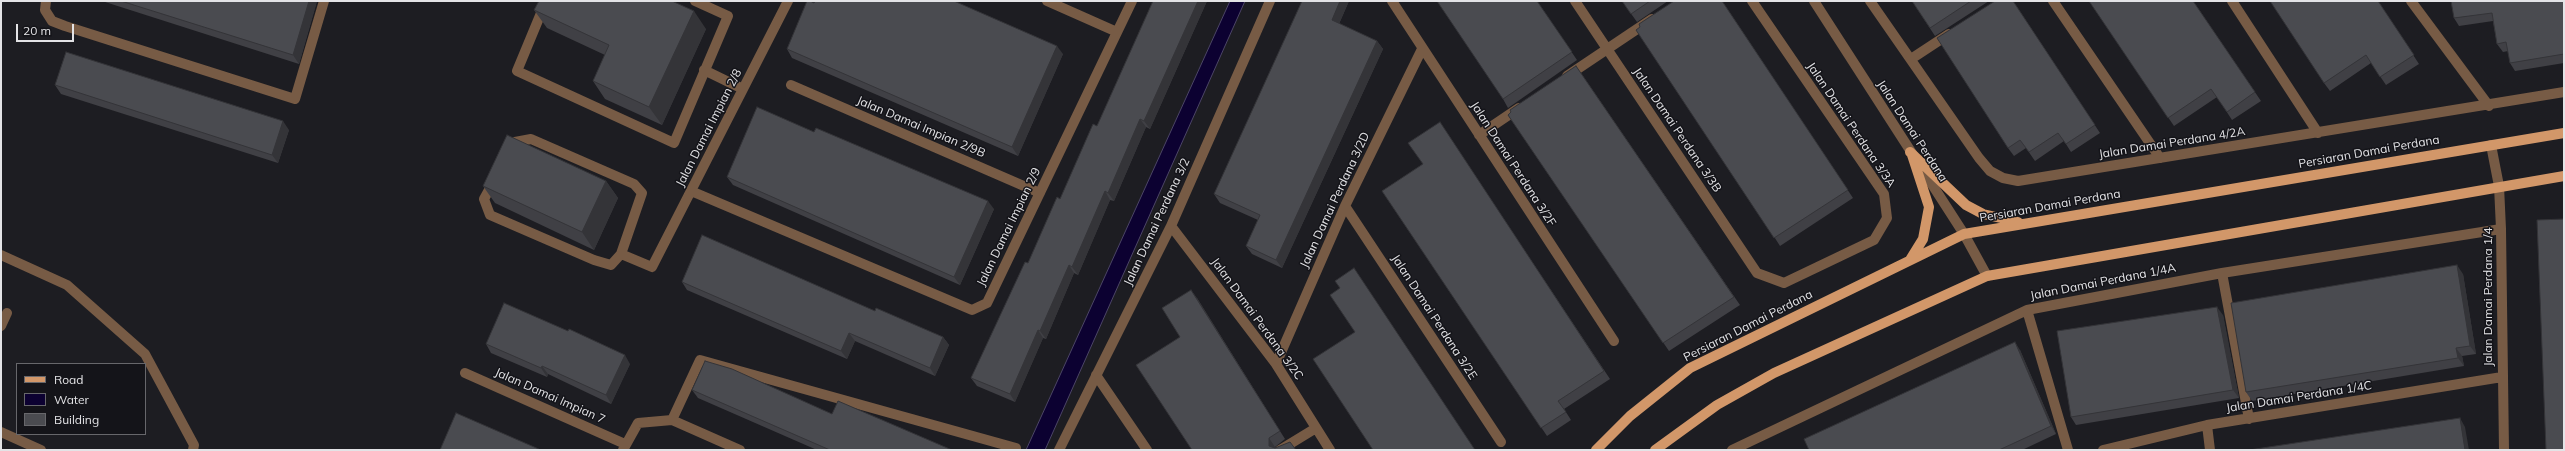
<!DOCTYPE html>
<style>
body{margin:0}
#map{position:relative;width:2565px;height:451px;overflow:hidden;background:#1d1d22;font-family:Mulish,sans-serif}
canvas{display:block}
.frame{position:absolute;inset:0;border:2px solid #e3e3e6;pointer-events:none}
.legend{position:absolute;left:16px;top:363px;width:130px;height:72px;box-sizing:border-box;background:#141419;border:1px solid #67676b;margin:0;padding:5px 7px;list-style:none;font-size:12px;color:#e3e3e6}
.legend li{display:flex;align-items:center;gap:8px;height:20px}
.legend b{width:20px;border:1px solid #67676b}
.scale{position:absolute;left:16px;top:24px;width:58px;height:18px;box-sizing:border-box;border:2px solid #e3e3e6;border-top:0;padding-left:5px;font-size:12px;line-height:14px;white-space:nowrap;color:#e3e3e6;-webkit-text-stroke:3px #141419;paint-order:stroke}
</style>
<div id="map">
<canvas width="2565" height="451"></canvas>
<div class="frame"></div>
<ul class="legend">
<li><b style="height:5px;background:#d29769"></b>Road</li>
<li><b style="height:11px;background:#0c0131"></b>Water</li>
<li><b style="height:11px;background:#4a4b50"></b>Building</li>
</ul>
<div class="scale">20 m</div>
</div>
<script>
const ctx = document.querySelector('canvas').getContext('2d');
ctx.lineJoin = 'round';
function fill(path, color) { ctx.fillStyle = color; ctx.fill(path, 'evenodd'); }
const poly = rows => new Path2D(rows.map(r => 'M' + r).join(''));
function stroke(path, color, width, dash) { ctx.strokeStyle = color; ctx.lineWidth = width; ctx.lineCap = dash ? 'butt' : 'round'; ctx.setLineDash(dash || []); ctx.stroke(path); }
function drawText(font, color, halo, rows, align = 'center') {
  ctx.font = font + ' Mulish,sans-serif'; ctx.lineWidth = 3; ctx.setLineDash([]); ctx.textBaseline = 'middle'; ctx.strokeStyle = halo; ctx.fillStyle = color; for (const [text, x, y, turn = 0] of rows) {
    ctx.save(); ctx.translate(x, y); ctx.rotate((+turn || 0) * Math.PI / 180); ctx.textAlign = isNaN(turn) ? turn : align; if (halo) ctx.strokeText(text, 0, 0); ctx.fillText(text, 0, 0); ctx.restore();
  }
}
const water = poly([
 [1230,1,1245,1,1045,450,1026,450,1230,1]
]);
fill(water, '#0c0131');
stroke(water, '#4c4567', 1);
stroke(poly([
 [46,1,45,10,52,21,65,26,295,99,324,1],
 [546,1,517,71,674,143,728,16,695,1],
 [1047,1,1117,32],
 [1392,1,1614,341],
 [1575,1,1757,273,1784,283,1874,240,1887,218,1884,194,1752,1],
 [1814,1,1964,234,1987,276],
 [1870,1,1979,158,1990,171,2003,178,2018,181,2564,92],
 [2053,1,2160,158],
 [2232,1,2318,133],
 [2411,1,2489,106],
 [1911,59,1949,34],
 [704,70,743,89],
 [1567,76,1652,19],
 [791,85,1040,193],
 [1479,135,1519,108],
 [2491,145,2499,186,2501,229,2504,450],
 [511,150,515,142,531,139,634,184,642,193,621,254,652,267,788,1],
 [494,181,484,199,490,215,594,260,611,265,621,254],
 [691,191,972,310,987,303,1132,1],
 [1345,206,1501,442],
 [1171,226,1276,364,1330,450],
 [1,255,67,285,145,354,194,445,193,450],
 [2222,273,2249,419],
 [2027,310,2068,450],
 [1,326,7,313],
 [1276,364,1345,206,1422,49],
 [465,373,625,444],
 [1096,375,1147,450],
 [672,420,700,360,1016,448,1015,450],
 [2207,425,2210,450],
 [1,432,41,450],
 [623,450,638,423,672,420,740,450],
 [1059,450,1171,226,1270,1],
 [1280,450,1316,428],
 [1732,450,2027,310,2222,273,2501,229],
 [2103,450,2207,425,2502,377]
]), '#775b45', 10);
stroke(poly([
 [1910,152,1966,205,1983,214,2018,222],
 [1910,260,1923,239,1929,207,1912,155],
 [1596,450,1630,416,1690,368,1964,234,2564,133],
 [1655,450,1717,405,1774,373,1987,276,2564,176]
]), '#d29769', 10);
fill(poly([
 [102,1,317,1,299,64],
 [1153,1,1207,1,1150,129,1146,127,1114,201,1110,200,1078,275,1074,273,1046,339,1043,338,1015,402,977,386,971,378,1097,126],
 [1349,1,1339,24,1377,41,1383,49,1282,268,1252,254,1246,246,1258,220,1220,203,1214,194],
 [1537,1,1577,60,1508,108,1503,99],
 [1622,1,1668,1,1637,22],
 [1722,1,1853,198,1780,246,1640,27],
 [1912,1,1989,1,1935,36],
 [2013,1,2100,133,2071,152,2064,141,2035,161,2026,148,2014,156,2008,148],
 [2089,1,2193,1,2261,101,2232,120,2217,97,2174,126],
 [2378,1,2419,64,2386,85,2371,63,2330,91,2324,83],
 [2564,1,2564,63,2515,71,2510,63,2508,51,2503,52,2497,44,2493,21,2459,26,2454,18],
 [534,10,706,29,662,125,605,99,593,81,605,55,547,28],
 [787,49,1063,54,1018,156,792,58],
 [1576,66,1740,305,1669,351,1508,115],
 [55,85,289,130,278,163,61,94],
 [1445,131,1610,379,1564,409,1571,420,1547,436,1382,191,1423,164],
 [727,177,994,209,960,285,733,185],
 [606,181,618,198,594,250,495,203,483,186],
 [2463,274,2476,354,2462,356,2464,366,2252,401,2246,392],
 [682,282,875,311,943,337,949,345,935,376,855,341,847,359,687,290],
 [1197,298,1285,439,1275,447,1275,448,1296,450,1192,450,1180,337],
 [2223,315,2239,398,2076,425,2071,417],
 [486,344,630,364,611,404,548,374,547,377,491,353],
 [2020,350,2056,434,2022,450,1809,450],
 [692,390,832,414,952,450,817,450,698,398]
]), '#404045');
fill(poly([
 [309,1,317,1,299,64,293,55],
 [1198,1,1207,1,1150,129,1144,121],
 [1340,1,1349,1,1337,28,1332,20],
 [694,11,706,29,662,125,649,107],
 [1377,41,1383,49,1282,268,1276,260],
 [1057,46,1063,54,1018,156,1012,147],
 [1140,119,1146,127,1114,201,1108,193],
 [283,121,289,130,278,163,272,155],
 [606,181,618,198,594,250,582,232],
 [1105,191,1110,200,1078,275,1072,267],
 [988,201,994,209,960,285,954,277],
 [1069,265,1074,273,1046,339,1040,331],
 [2457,265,2463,274,2476,354,2470,346],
 [1191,290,1197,298,1285,439,1280,431],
 [2217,307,2223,315,2239,398,2233,390],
 [1038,330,1043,338,1015,402,1010,394],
 [849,333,855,341,847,359,841,351],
 [943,337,949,345,935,376,930,368],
 [2015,342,2020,350,2056,434,2051,426],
 [2456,348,2462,356,2464,366,2458,358],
 [625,355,630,364,611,404,606,395],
 [542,366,548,374,547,377,541,368],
 [2460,418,2465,427,2469,450,2465,450],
 [1269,438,1275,447,1275,450,1269,446]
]), '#343438');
const building = poly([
 [121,1,309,1,293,55,121,1],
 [539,1,672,1,694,11,649,107,593,81,609,45,534,10,539,1],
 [807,1,810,1,814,3,815,1,954,1,1057,46,1012,147,787,49,807,1],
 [1153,1,1198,1,1144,121,1140,119,1108,193,1105,191,1072,267,1069,265,1040,331,1038,330,1010,394,971,378,1025,262,1028,263,1057,197,1060,199,1093,124,1097,126,1153,1],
 [1302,1,1340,1,1332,20,1377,41,1276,260,1246,246,1260,215,1214,194,1302,1],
 [1437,1,1537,1,1572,52,1503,99,1437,1],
 [1622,1,1650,1,1631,14,1622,1],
 [1674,1,1722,1,1848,190,1774,238,1636,30,1640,27,1639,24,1674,1],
 [1912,1,1971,1,1930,28,1912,1],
 [1995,1,2013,1,2095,125,2066,144,2058,133,2029,152,2020,140,2008,148,1937,38,1995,1],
 [2089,1,2193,1,2255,92,2227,112,2211,89,2168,118,2089,1],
 [2270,1,2378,1,2414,55,2380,77,2366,55,2324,83,2270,1],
 [2451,1,2564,1,2564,54,2510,63,2506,42,2497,44,2492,13,2454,18,2451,1],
 [66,52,283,121,272,155,55,85,66,52],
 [1576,66,1734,297,1663,343,1508,115,1511,112,1510,110,1576,66],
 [757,107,814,132,816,128,988,201,954,277,727,177,757,107],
 [1440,122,1604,371,1558,401,1566,412,1541,428,1382,191,1423,164,1408,143,1440,122],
 [507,135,606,181,582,232,483,186,507,135],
 [2564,219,2564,450,2546,450,2537,220,2564,219],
 [702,235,875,311,876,308,943,337,930,368,849,333,841,351,682,282,702,235],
 [2457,265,2470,346,2456,348,2458,358,2246,392,2231,303,2457,265],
 [1354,268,1475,450,1373,450,1313,359,1355,332,1330,295,1340,288,1335,281,1354,268],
 [1191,290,1280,431,1269,438,1269,446,1275,448,1290,442,1296,450,1192,450,1136,365,1180,337,1162,308,1191,290],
 [504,303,568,331,569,329,625,355,606,395,542,366,541,368,486,344,504,303],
 [2217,307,2233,390,2071,417,2057,331,2217,307],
 [2015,342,2051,426,1999,450,1809,450,1804,439,2015,342],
 [705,361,732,369,832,414,838,401,952,450,830,450,692,390,705,361],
 [456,413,541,450,440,450,456,413],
 [2460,418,2465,450,2249,450,2460,418]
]);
fill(building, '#4a4b50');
stroke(building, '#343438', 1);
drawText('12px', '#e3e3e6', '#141419', [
 ["Jalan Damai Perdana 3/3A",1851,125,56],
 ["Jalan Damai Impian 2/9B",921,127,23],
 ["Jalan Damai Impian 2/8",709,128,-63],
 ["Jalan Damai Perdana 3/3B",1677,130,56],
 ["Jalan Damai Perdana",1912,131,57],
 ["Jalan Damai Perdana 4/2A",2172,143,-9],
 ["Persiaran Damai Perdana",2369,152,-10],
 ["Jalan Damai Perdana 3/2F",1513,164,57],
 ["Jalan Damai Perdana 3/2D",1335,200,-65],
 ["Persiaran Damai Perdana",2050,206,-10],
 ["Jalan Damai Perdana 3/2",1157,222,-65],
 ["Jalan Damai Impian 2/9",1009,227,-64],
 ["Jalan Damai Perdana 1/4A",2103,282,-11],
 ["Jalan Damai Perdana 1/4",2488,297,-90],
 ["Jalan Damai Perdana 3/2E",1434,317,57],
 ["Jalan Damai Perdana 3/2C",1257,319,54],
 ["Persiaran Damai Perdana",1748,326,-27],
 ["Jalan Damai Impian 7",550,396,24],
 ["Jalan Damai Perdana 1/4C",2299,397,-9]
]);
</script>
